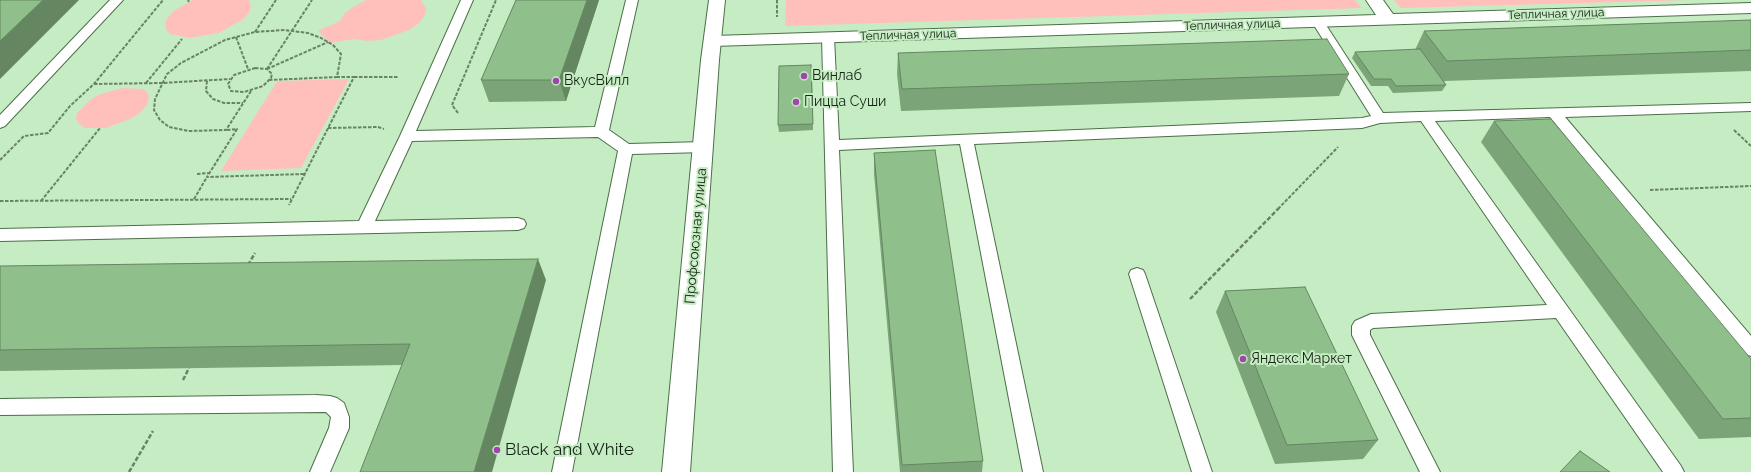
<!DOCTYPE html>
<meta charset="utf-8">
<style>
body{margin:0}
canvas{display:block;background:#c5ecc2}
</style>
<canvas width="1751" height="472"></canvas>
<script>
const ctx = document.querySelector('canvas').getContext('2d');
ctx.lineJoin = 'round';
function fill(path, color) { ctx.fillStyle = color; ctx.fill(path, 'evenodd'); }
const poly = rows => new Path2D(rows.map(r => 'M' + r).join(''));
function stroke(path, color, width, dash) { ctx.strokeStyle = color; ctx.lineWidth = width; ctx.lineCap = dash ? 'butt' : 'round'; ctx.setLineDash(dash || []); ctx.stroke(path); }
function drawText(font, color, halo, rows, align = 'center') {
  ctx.font = font + ' Raleway,sans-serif'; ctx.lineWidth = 4; ctx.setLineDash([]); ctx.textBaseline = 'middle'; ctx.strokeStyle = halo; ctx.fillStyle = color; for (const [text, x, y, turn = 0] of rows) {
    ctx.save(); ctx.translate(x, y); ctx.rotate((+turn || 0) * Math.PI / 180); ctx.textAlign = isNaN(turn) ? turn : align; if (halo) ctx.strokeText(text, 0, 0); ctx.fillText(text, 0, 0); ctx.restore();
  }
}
fill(poly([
 [193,0,249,0,251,6,249,13,242,20,218,33,190,38,170,34,166,29,165,23,168,17,175,10],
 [366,0,421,0,426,8,425,15,419,23,409,30,381,40,367,41,354,39,330,43,318,31,340,21,344,14,353,7],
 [786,0,1355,0,1362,8,785,26],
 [1394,0,1690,0,1401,8],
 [349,79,301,168,221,171,277,81],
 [123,88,143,89,148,93,149,99,147,105,140,113,130,119,106,128,85,128,79,124,76,119,77,113,90,100,100,94]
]), '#ffc0bc');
const service = poly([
 [110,0,123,0,5,126,0,128,0,115,110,0],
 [461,0,473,0,416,131,595,127,626,0,638,0,609,130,629,144,704,142,709,144,711,147,709,150,704,152,632,154,572,472,552,472,618,151,598,137,412,141,375,221,518,218,524,220,526,224,524,228,518,230,0,241,0,229,359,221,400,136,461,0],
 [1318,18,1322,19,1324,22,1383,113,1751,103,1751,111,1565,117,1751,336,1751,356,1745,354,1550,117,1435,121,1681,466,1684,472,1663,472,1556,318,1373,328,1370,330,1370,335,1440,472,1420,472,1352,335,1352,326,1355,321,1371,314,1547,305,1421,121,1380,123,1362,128,974,144,1043,472,1023,472,960,144,839,150,853,472,833,472,822,37,823,34,828,33,833,34,834,37,839,140,1362,118,1371,116,1312,22,1314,19,1318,18],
 [1137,268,1143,270,1145,274,1212,472,1192,472,1129,274,1131,270,1137,268],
 [316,395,330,396,337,398,344,403,349,417,349,428,330,472,310,472,329,428,331,417,326,412,0,415,0,399,316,395]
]);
const minor = poly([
 [1366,0,1383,0,1393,14,1751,3,1751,13,713,46,707,45,704,41,707,37,713,36,1376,15,1366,0]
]);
const secondary = poly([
 [709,0,725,0,719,60,690,472,662,472,701,60,709,0]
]);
stroke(service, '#4c6f49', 2);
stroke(minor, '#4c6f49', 2);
stroke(secondary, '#4c6f49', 2);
stroke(poly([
 [188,0,189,2],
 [777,0,777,17],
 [255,32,276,0],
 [236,37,248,69],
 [255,68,267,69,272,74,271,78,263,86,244,92,231,91,228,84,234,75,255,68],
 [267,69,312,0],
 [267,69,328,42],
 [354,77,399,77],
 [269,80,337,77],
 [207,81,206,91,213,99,224,103,243,103],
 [146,83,182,39],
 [94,84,162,83,230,79],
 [251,91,226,130,189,131,169,127,160,120,154,110,155,99,167,74,181,63,225,40,255,32,284,30,308,33,321,38,333,45,341,54,337,77,354,77,289,205],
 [458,113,452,105,496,0],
 [328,128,378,127,384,129],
 [227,130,237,129,207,177,304,174],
 [1734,130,1751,146],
 [0,160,24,136,48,133,70,106,94,84,163,0],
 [197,174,209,173],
 [1650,190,1751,186],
 [194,199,207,177],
 [0,201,291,199],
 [41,201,100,128],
 [1278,209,1338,147]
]), '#698367', 2, [3.5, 1.5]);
stroke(poly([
 [248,265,255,253],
 [1190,299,1279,208],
 [183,380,189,368],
 [129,472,153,431]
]), '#698367', 2.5, [4.5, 2]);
fill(service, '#fff');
fill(minor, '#fff');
fill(secondary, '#fff');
fill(poly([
 [516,0,599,0,566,101,489,102,481,80],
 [1751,20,1751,71,1444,81,1446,85,1442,91,1393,93,1388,86,1371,86,1352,58,1355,52,1415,50,1424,31],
 [898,53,1349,74,1339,96,901,111,897,74],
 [812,72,813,130,779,132,778,125],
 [1494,121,1751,359,1751,437,1699,439,1481,142],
 [874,153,983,461,982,472,900,472,874,174],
 [0,266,546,280,402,365,0,371],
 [1225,291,1378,440,1363,459,1275,464,1216,312]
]), '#7ba478');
fill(poly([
 [43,0,79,0,0,79,0,41],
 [587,0,599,0,566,101,559,80],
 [538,259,546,280,492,472,474,472]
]), '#648661');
const building = poly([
 [0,0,43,0,0,41,0,0],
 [516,0,587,0,559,80,481,80,516,0],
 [1751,20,1751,50,1447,61,1424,31,1751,20],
 [1327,39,1349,74,902,89,898,53,1327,39],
 [1420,49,1446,85,1396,86,1391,79,1374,79,1355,52,1420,49],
 [811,65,813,124,778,125,779,66,811,65],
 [1551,119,1751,359,1751,418,1723,419,1494,121,1551,119],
 [935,150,983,461,902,465,874,153,935,150],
 [538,259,474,472,360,472,410,344,0,350,0,266,538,259],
 [1305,287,1378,440,1287,445,1225,291,1305,287],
 [1580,451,1610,472,1560,472,1580,451]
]);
fill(building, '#8fbf8b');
stroke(building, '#648661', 1);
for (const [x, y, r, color] of [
 [804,76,4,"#a144ae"],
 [556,81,4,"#a144ae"],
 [796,102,4,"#a144ae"],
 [1243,359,4,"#a144ae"],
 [497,450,4,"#a144ae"]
]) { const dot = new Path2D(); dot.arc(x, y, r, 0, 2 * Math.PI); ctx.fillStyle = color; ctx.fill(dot); stroke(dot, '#c5ecc2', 1.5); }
drawText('12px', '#162415', '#c5ecc2', [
 ["Тепличная улица",1556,14,-2],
 ["Тепличная улица",1232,25,-2],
 ["Тепличная улица",908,35,-2]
]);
drawText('14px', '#162415', '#c5ecc2', [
 ["Винлаб",812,76],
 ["ВкусВилл",564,81],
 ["Пицца Суши",804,102],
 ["Яндекс.Маркет",1251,359]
], 'left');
drawText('14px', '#162415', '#c5ecc2', [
 ["Профсоюзная улица",696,236,-85]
]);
drawText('17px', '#162415', '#c5ecc2', [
 ["Black and White",505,450]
], 'left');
</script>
